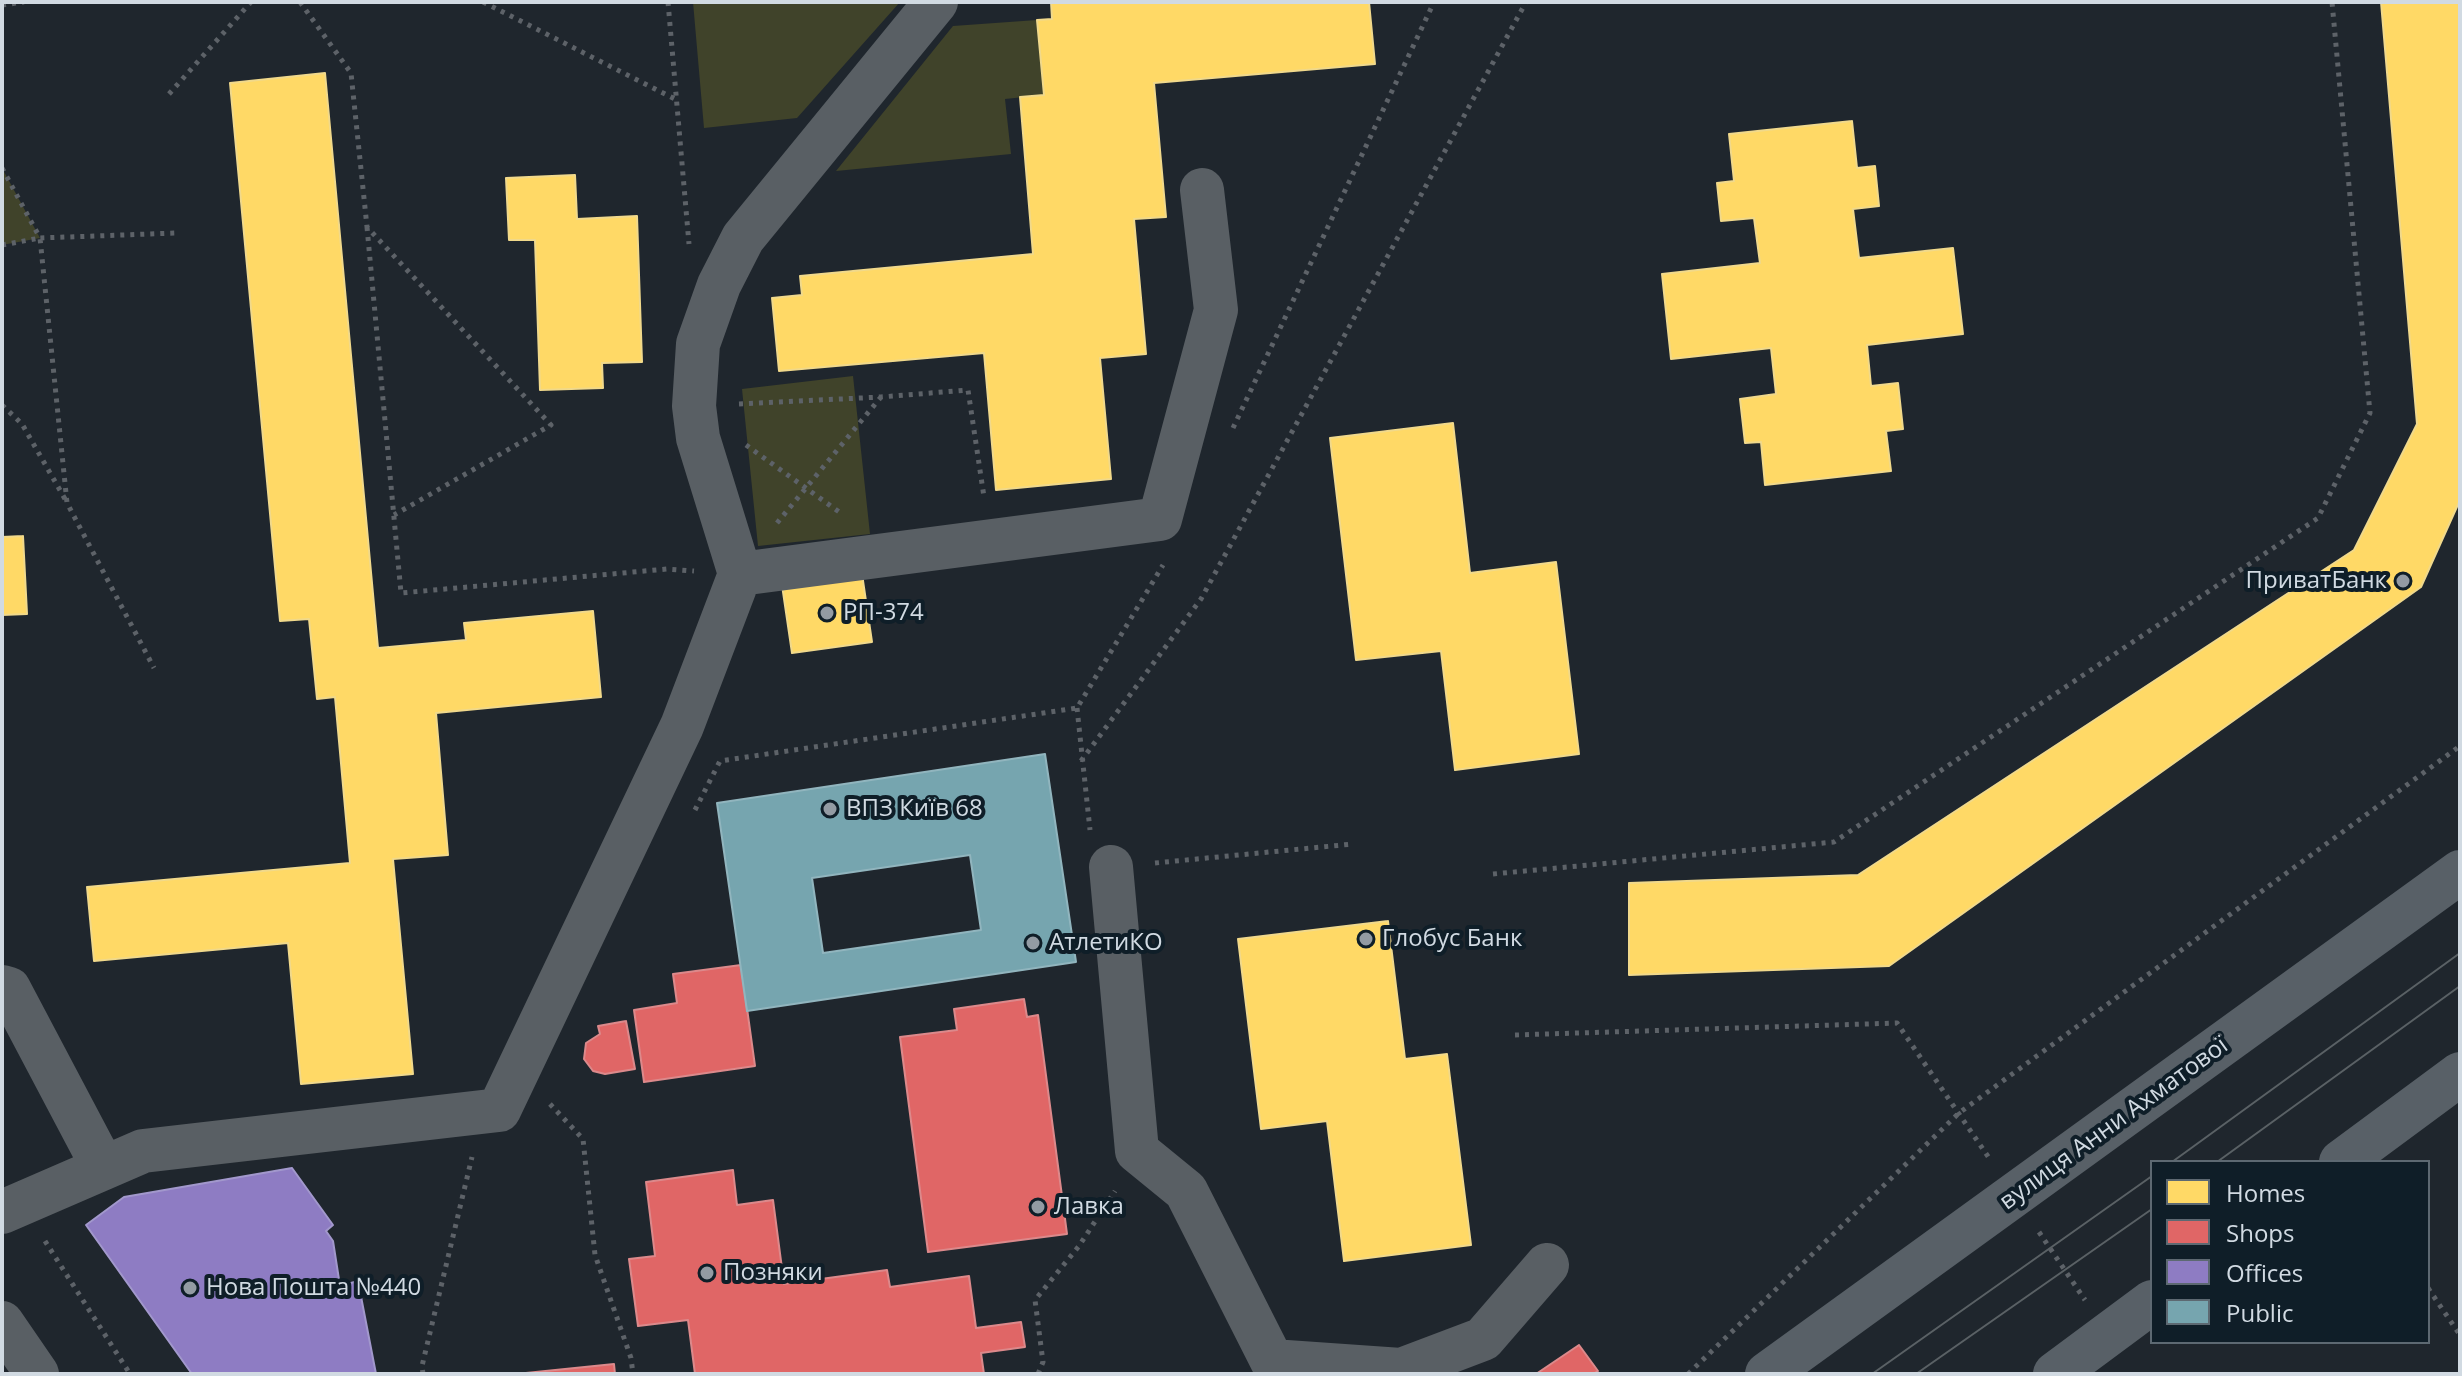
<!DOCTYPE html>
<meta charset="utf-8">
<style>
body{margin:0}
#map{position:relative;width:2462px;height:1376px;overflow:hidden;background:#1f262d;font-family:"Open Sans",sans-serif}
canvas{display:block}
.frame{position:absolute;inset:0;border:4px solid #d1dae2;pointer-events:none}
.legend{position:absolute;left:2150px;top:1160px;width:280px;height:184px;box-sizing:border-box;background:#0f1e28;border:2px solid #5d6972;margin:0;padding:10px 14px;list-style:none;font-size:24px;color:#d1dae2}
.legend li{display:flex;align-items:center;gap:16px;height:40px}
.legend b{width:40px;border:2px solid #5d6972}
</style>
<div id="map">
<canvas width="2462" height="1376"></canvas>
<div class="frame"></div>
<ul class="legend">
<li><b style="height:22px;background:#ffd966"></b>Homes</li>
<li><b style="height:22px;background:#e06666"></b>Shops</li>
<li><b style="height:22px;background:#8e7cc3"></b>Offices</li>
<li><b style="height:22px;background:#76a5af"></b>Public</li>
</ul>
</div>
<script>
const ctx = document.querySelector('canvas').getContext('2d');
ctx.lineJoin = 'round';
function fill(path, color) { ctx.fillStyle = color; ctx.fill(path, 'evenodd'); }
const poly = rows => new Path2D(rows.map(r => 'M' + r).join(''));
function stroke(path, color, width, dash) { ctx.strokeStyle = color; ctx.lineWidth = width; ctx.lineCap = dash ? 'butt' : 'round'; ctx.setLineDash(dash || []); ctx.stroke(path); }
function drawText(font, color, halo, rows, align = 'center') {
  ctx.font = font + ' "Open Sans",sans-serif'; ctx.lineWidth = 8; ctx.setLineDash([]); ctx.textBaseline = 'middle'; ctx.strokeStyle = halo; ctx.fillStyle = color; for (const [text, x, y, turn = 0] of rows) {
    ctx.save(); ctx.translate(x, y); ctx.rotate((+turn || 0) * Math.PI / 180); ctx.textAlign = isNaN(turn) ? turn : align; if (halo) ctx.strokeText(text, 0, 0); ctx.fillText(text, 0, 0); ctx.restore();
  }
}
fill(poly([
 [693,2,900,2,797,118,704,128],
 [1037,20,1044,95,1005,99,1011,154,836,171,953,26],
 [2,168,40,238,2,245],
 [853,376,870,534,758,546,742,389]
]), '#40432a');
const homes = poly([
 [1051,2,1369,2,1375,64,1154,83,1166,217,1134,219,1146,354,1100,358,1111,479,996,490,984,353,779,371,772,298,802,295,800,276,1033,254,1020,97,1044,95,1037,20,1052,19,1051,2],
 [2381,2,2460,2,2460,500,2421,587,1889,966,1629,975,1629,883,1858,875,2354,550,2417,424,2381,2],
 [325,73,378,648,466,640,464,623,593,611,601,697,436,713,448,855,393,859,413,1074,301,1084,288,943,94,961,87,887,350,863,335,697,317,699,309,619,280,621,230,83,325,73],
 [1852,121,1857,168,1875,166,1879,206,1853,209,1859,258,1953,248,1963,334,1867,345,1871,386,1898,383,1903,429,1886,431,1891,471,1765,485,1761,442,1745,443,1740,399,1776,394,1771,348,1671,359,1662,274,1760,263,1754,218,1721,221,1717,183,1734,181,1729,134,1852,121],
 [575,175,577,219,637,216,642,362,602,363,603,388,540,390,535,240,509,240,506,178,575,175],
 [1453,423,1470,573,1556,562,1579,754,1455,770,1441,651,1356,660,1330,438,1453,423],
 [23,536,27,614,2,615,2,537,23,536],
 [862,574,872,642,792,653,782,585,862,574],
 [1388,921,1405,1059,1447,1054,1471,1245,1344,1261,1327,1121,1261,1129,1238,939,1388,921]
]);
fill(homes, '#ffd966');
stroke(homes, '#f1d98b', 2);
const shops = poly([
 [741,965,755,1066,644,1082,634,1010,677,1003,673,974,741,965],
 [1024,999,1027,1017,1038,1015,1067,1234,928,1252,900,1037,957,1030,954,1009,1024,999],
 [626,1021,635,1069,605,1074,593,1071,584,1059,586,1043,600,1034,598,1026,626,1021],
 [733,1170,737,1205,773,1200,784,1284,887,1270,890,1287,969,1276,976,1328,1021,1322,1025,1347,981,1353,984,1374,695,1374,688,1320,638,1326,629,1259,655,1256,646,1182,733,1170],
 [1579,1345,1598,1371,1593,1374,1536,1374,1579,1345],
 [614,1364,615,1374,516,1374,614,1364]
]);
fill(shops, '#e06666');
stroke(shops, '#dc898b', 2);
const offices = poly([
 [292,1168,333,1225,326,1231,333,1241,340,1286,358,1281,376,1374,192,1374,86,1225,124,1197,292,1168]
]);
fill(offices, '#8e7cc3');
stroke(offices, '#a298cc', 2);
const public = poly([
 [1045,754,1076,962,747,1011,717,803,1045,754],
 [970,855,981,930,823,953,812,878,970,855]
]);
fill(public, '#76a5af');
stroke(public, '#91b5be', 2);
stroke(poly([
 [300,2,351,73,367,227,551,425,394,515],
 [483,2,677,100],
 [668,2,689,244],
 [2,5,24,2],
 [169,94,251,2],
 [2,168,40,238,177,233],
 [367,227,401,593,667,569,694,571],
 [2,245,40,238,67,503,154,668],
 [739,404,881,397,968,390,984,497],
 [2,405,22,424,65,499],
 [1233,428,1434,2],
 [746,445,842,514],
 [777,523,881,397],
 [1077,708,1090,830],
 [1081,761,1201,599,1526,2],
 [695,810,720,761,1077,708,1163,565],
 [1155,863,1353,844],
 [1493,874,1834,842,2318,518,2370,413,2332,2],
 [1515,1035,1897,1023,1989,1158],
 [550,1104,583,1139,595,1255,631,1358,633,1374],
 [2039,1232,2085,1300],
 [45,1241,130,1374],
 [2428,1288,2460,1335],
 [423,1374,422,1366,472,1157],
 [1038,1374,1043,1362,1035,1300,1079,1246,1115,1191],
 [1688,1374,1959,1113,2460,746]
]), '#5d6268', 5, [4, 6]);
stroke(poly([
 [740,574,1160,519,1216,310,1202,190],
 [1111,867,1137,1151,1186,1191,1272,1361,1401,1370,1483,1339,1547,1265],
 [2,987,9,989,103,1167],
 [2,1212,143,1151,499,1110,682,726,740,574,698,438,694,406,698,344,719,285,743,238,936,2],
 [2,1323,37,1374]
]), '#595f64', 44);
stroke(poly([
 [2341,1162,2460,1074],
 [1767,1374,2460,872],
 [2055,1374,2152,1302]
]), '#586067', 44);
stroke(poly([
 [2172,1162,2460,953],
 [2217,1162,2460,986],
 [1872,1374,2152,1176],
 [1916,1374,2152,1209]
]), '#5a6165', 2);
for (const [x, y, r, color] of [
 [2403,581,8,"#939ba3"],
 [827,613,8,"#939ba3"],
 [830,809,8,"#939ba3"],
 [1366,939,8,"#939ba3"],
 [1033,943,8,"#939ba3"],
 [1038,1207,8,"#939ba3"],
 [707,1273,8,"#939ba3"],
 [190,1288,8,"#939ba3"]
]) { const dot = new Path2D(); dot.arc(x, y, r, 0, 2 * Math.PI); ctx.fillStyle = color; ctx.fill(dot); stroke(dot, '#0f1e28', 3); }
drawText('24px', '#d1dae2', '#0f1e28', [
 ["ПриватБанк",2387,581,"right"],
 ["РП-374",843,613],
 ["ВПЗ Київ 68",846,809],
 ["Глобус Банк",1382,939],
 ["АтлетиКО",1049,943],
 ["Лавка",1054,1207],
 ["Позняки",723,1273],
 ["Нова Пошта №440",206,1288]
], 'left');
drawText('24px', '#d1dae2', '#0f1e28', [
 ["вулиця Анни Ахматової",2114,1124,-36]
]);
</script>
